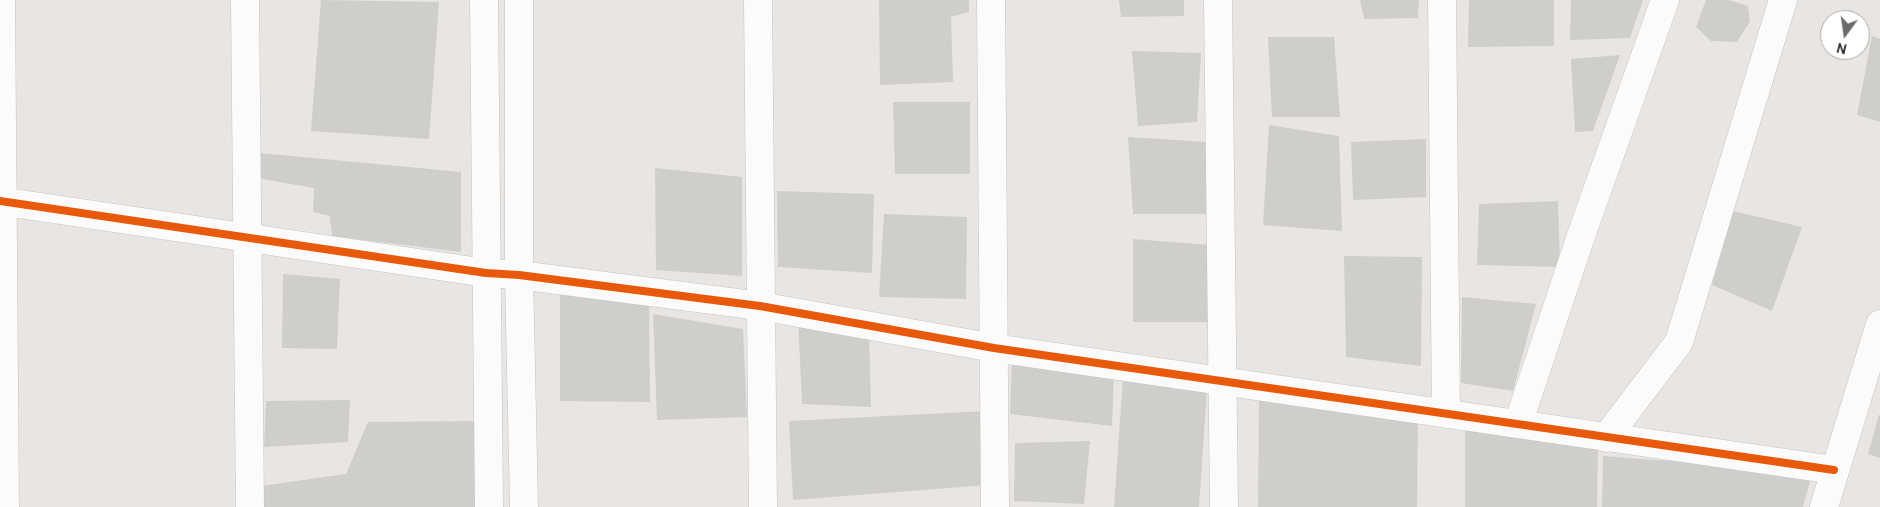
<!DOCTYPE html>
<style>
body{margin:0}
#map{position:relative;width:1880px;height:507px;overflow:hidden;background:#e9e5e2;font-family:Cabin,sans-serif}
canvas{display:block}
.north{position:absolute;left:1820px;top:10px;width:50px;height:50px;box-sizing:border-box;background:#fff;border:1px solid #aaa;border-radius:50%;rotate:194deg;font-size:14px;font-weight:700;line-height:20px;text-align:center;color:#2b2b2b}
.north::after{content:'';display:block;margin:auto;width:18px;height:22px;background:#6e6c6b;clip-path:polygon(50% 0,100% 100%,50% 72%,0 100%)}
</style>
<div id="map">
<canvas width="1880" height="507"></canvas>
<div class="north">N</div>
</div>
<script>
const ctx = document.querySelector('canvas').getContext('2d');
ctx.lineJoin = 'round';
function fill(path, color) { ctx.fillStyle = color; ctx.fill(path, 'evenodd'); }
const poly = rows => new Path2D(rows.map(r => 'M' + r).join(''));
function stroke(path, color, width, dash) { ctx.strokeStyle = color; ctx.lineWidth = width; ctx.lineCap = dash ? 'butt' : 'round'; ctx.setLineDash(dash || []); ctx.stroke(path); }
fill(poly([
 [321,0,439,2,429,139,311,131],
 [879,0,969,0,969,12,951,17,953,82,880,85],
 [1119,0,1184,0,1184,16,1121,17],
 [1360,0,1419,0,1418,18,1364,19],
 [1469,0,1554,0,1554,46,1468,47],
 [1571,0,1643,0,1630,38,1570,40],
 [1706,0,1729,0,1748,6,1750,21,1737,42,1711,41,1696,27],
 [1872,36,1880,39,1880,122,1857,115],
 [1268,37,1334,37,1340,117,1272,117],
 [1132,51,1201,53,1197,122,1138,126],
 [1620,55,1593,131,1575,132,1571,59],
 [893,102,970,102,970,174,895,174],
 [1269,125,1339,136,1342,231,1263,225],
 [1128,137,1208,142,1207,214,1133,214],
 [1426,139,1426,197,1353,200,1351,142],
 [260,153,461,172,461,252,332,236,330,216,313,212,314,188,257,178],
 [655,168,742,177,742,276,656,270],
 [777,191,874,194,872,273,778,267],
 [1558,201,1560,267,1477,265,1479,204],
 [1733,211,1802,227,1772,311,1712,285],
 [884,214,967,217,966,299,879,297],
 [1133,239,1210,245,1208,322,1133,322],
 [1344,256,1422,257,1421,366,1346,357],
 [283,274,340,279,337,349,282,348],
 [560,287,649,296,650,402,560,401],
 [1462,297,1536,304,1513,391,1461,383],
 [653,314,743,329,747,417,657,420],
 [798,318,869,332,871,407,802,404],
 [1012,358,1114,373,1112,426,1010,414],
 [1123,377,1207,389,1199,507,1114,507],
 [1259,396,1418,414,1417,507,1258,507],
 [350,400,348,442,264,447,266,401],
 [986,411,987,485,793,500,789,421],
 [1879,415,1880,415,1880,458,1868,454],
 [477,421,479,507,262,507,261,486,346,474,368,422],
 [1465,430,1598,445,1597,507,1465,507],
 [1090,441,1084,504,1014,501,1015,443],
 [1603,456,1723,465,1812,474,1803,507,1602,507]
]), '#d0cecb');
const street = poly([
 [1,0,5,507],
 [245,0,250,507],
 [484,0,489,507],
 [519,0,519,275,524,507],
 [758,0,763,507],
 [991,0,995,507],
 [1218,0,1224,507],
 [1442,0,1446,414],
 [0,201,486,273,519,275,760,306,994,348,1834,470],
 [1518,424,1582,233,1665,0],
 [1606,438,1679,342,1783,0],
 [1824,507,1880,324]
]);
stroke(street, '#c5c4c4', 29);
stroke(street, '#fcfbfb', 28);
stroke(poly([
 [0,201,486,273,519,275,760,306,994,348,1834,470]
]), '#e8590c', 8);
</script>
